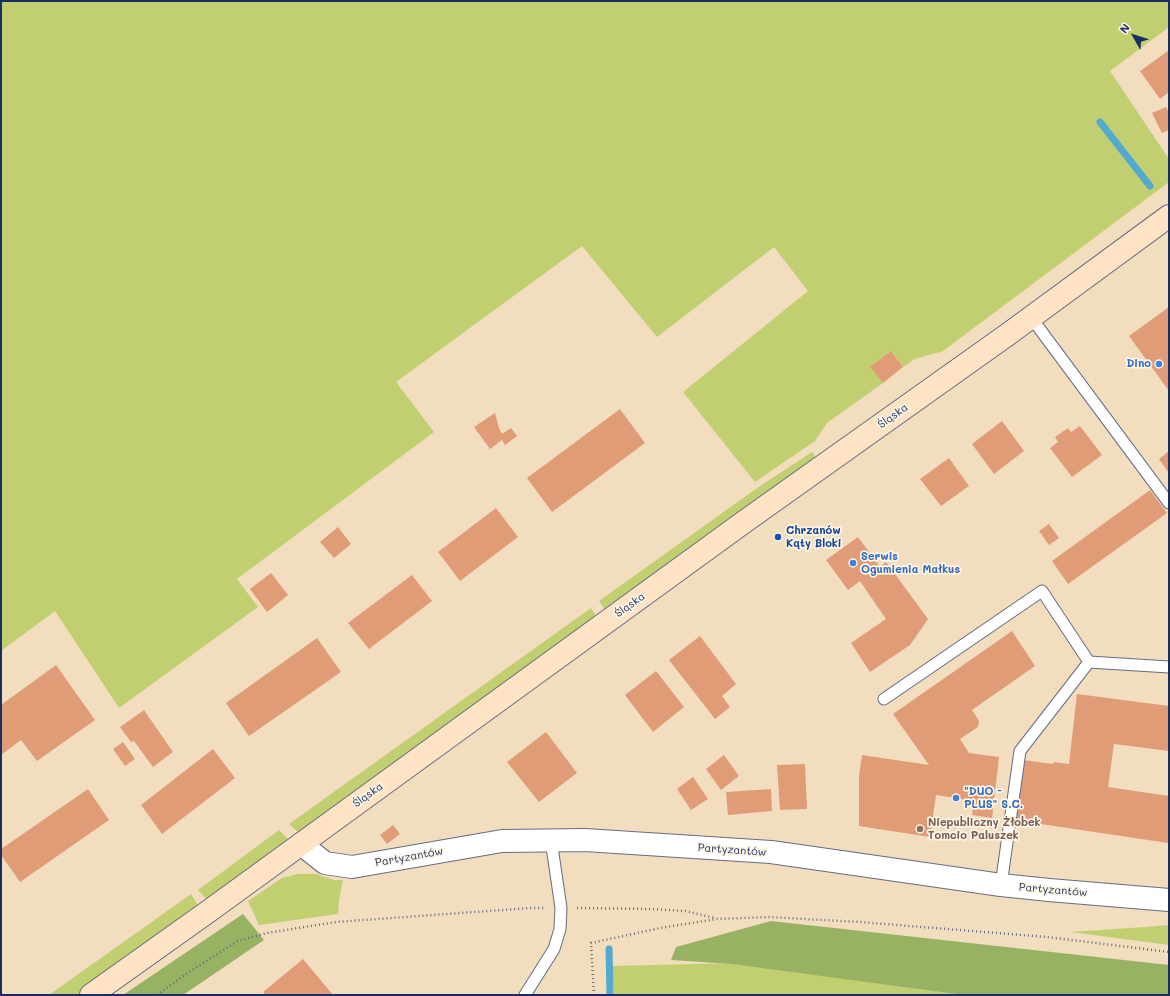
<!DOCTYPE html>
<meta charset="utf-8">
<style>
body{margin:0}
#map{position:relative;width:1170px;height:996px;overflow:hidden;background:#f2ddbf;font-family:Mali,sans-serif}
canvas{display:block}
.frame{position:absolute;inset:0;border:2px solid #1b2f5e;pointer-events:none}
.north{position:absolute;left:1114px;top:16px;width:40px;height:40px;-webkit-text-stroke:3px #fcf5e5;paint-order:stroke;rotate:309deg;font-size:11px;font-weight:700;line-height:16px;text-align:center;color:#1b2f5e}
.north::after{content:'';display:block;margin:auto;width:14px;height:18px;background:#1b2f5e;clip-path:polygon(50% 0,100% 100%,50% 72%,0 100%)}
</style>
<div id="map">
<canvas width="1170" height="996"></canvas>
<div class="frame"></div>
<div class="north">N</div>
</div>
<script>
const ctx = document.querySelector('canvas').getContext('2d');
ctx.lineJoin = 'round';
function fill(path, color) { ctx.fillStyle = color; ctx.fill(path, 'evenodd'); }
const poly = rows => new Path2D(rows.map(r => 'M' + r).join(''));
function stroke(path, color, width, dash) { ctx.strokeStyle = color; ctx.lineWidth = width; ctx.lineCap = dash ? 'butt' : 'round'; ctx.setLineDash(dash || []); ctx.stroke(path); }
function drawText(font, color, halo, rows, align = 'center') {
  ctx.font = font + ' Mali,sans-serif'; ctx.lineWidth = 3.5; ctx.setLineDash([]); ctx.textBaseline = 'middle'; ctx.strokeStyle = halo; ctx.fillStyle = color; for (const [text, x, y, turn = 0] of rows) {
    ctx.save(); ctx.translate(x, y); ctx.rotate((+turn || 0) * Math.PI / 180); ctx.textAlign = isNaN(turn) ? turn : align; if (halo) ctx.strokeText(text, 0, 0); ctx.fillText(text, 0, 0); ctx.restore();
  }
}
fill(poly([
 [1,1,1169,1,1169,27,1110,71,1169,159,1169,182,943,351,915,359,903,367,891,351,871,367,883,383,827,423,815,441,755,482,683,392,808,291,774,247,657,337,582,246,396,382,434,432,237,579,258,607,119,708,55,611,1,651],
 [812,452,817,459,606,611,599,601,760,486],
 [591,608,598,619,300,834,289,824],
 [279,830,291,842,209,902,198,890],
 [298,874,316,874,334,880,343,880,339,900,338,914,259,925,248,901,282,878],
 [191,894,200,908,77,995,49,995],
 [1169,925,1169,945,1071,932,1145,927],
 [732,963,963,995,614,995,612,966]
]), '#c1cf71');
fill(poly([
 [243,914,264,940,183,995,123,995],
 [771,921,1169,965,1169,995,963,995,732,964,671,960,676,947]
]), '#98b263');
stroke(poly([
 [1100,122,1150,186],
 [609,949,610,995]
]), '#52abcf', 7);
fill(poly([
 [1168,51,1169,53,1169,92,1160,99,1140,71],
 [1166,107,1169,113,1169,130,1162,133,1152,113],
 [1169,307,1169,391,1129,336],
 [891,351,903,367,883,383,870,367],
 [620,409,645,443,552,512,527,478],
 [495,413,499,428,502,434,511,428,517,436,505,445,502,440,490,449,474,427],
 [1002,421,1024,451,994,474,972,444],
 [1080,426,1102,455,1072,477,1050,448,1058,442,1055,437,1068,428,1071,432],
 [1169,451,1169,473,1159,459],
 [949,458,969,486,941,506,920,479],
 [1150,490,1167,513,1068,584,1052,561],
 [496,508,518,537,460,581,438,552],
 [1049,524,1059,538,1049,545,1039,531],
 [338,527,351,544,334,558,320,542],
 [858,537,880,567,886,562,928,619,910,645,870,672,851,643,886,619,860,581,848,590,826,560],
 [271,573,288,595,267,612,250,589],
 [412,575,432,601,369,649,348,623],
 [1012,631,1035,666,972,710,979,721,978,727,960,739,969,753,999,757,992,818,972,815,974,801,936,795,930,837,859,826,859,776,862,755,929,765,893,714],
 [700,636,736,684,722,696,730,707,715,719,669,660],
 [317,638,341,672,249,736,226,703],
 [56,665,95,720,37,761,21,740,1,755,1,705],
 [656,671,684,707,653,732,625,695],
 [1077,694,1169,706,1169,751,1114,744,1108,787,1169,796,1169,834,1168,843,1014,820,1023,760,1053,764,1054,762,1069,764],
 [144,710,173,752,153,767,134,741,131,742,120,727],
 [546,732,577,773,539,802,507,762],
 [123,742,135,759,125,766,113,749],
 [213,749,235,778,162,834,141,805],
 [724,755,739,776,721,790,706,769],
 [805,764,807,809,780,810,777,765],
 [693,777,708,799,691,810,677,789],
 [88,789,109,820,20,882,1,855,1,849],
 [771,789,772,811,728,815,726,792],
 [393,825,400,834,387,844,380,835],
 [303,959,333,995,266,995,263,992]
]), '#e09c77');
const lane = poly([
 [1030,316,1169,503],
 [884,699,1042,591,1089,662],
 [1001,885,1020,751,1089,662,1169,667],
 [525,995,554,949,560,929,561,908,551,840]
]);
const street = poly([
 [301,844,325,863,352,867,502,841,585,840,771,852,1001,885,1049,890,1169,900]
]);
const secondary = poly([
 [91,995,209,911,744,522,1007,335,1169,216]
]);
stroke(lane, '#666c80', 13);
stroke(street, '#666c80', 24);
stroke(secondary, '#666c80', 24);
stroke(poly([
 [577,908,651,909,685,911,715,918],
 [157,995,186,974,238,941,267,933,336,922,530,908,544,908],
 [594,995,591,943,660,928,717,919,769,917,860,922,1047,937,1169,952]
]), '#666c80', 2.5, [1, 3]);
stroke(lane, '#fff', 11);
stroke(street, '#fff', 22);
stroke(secondary, '#fee4c5', 22);
for (const [x, y, r, color] of [
 [1159,364,4,"#3f7fe0"],
 [778,537,4,"#1a4fb4"],
 [853,563,4,"#3f7fe0"],
 [956,798,4,"#3f7fe0"],
 [920,829,4,"#8d6e63"]
]) { const dot = new Path2D(); dot.arc(x, y, r, 0, 2 * Math.PI); ctx.fillStyle = color; ctx.fill(dot); stroke(dot, '#fcf5e5', 1.5); }
drawText('bold 11px', '#366cbe', '#fcf5e5', [
 ["Dino",1151,364,"right"],
 ["Serwis",861,557],
 ["Ogumienia Małkus",861,570],
 ["\"DUO -",964,792],
 ["PLUS\" S.C.",964,805]
], 'left');
drawText('11px', '#1b2f5e', '#fcf5e5', [
 ["Śląska",893,416,-36],
 ["Śląska",630,605,-36],
 ["Śląska",368,795,-36],
 ["Partyzantów",732,850,4],
 ["Partyzantów",409,857,-10],
 ["Partyzantów",1053,890,5]
]);
drawText('bold 11px', '#164399', '#fcf5e5', [
 ["Chrzanów",786,531],
 ["Kąty Bloki",786,544]
], 'left');
drawText('bold 11px', '#785e54', '#fcf5e5', [
 ["Niepubliczny Żłobek",928,823],
 ["Tomcio Paluszek",928,836]
], 'left');
</script>
